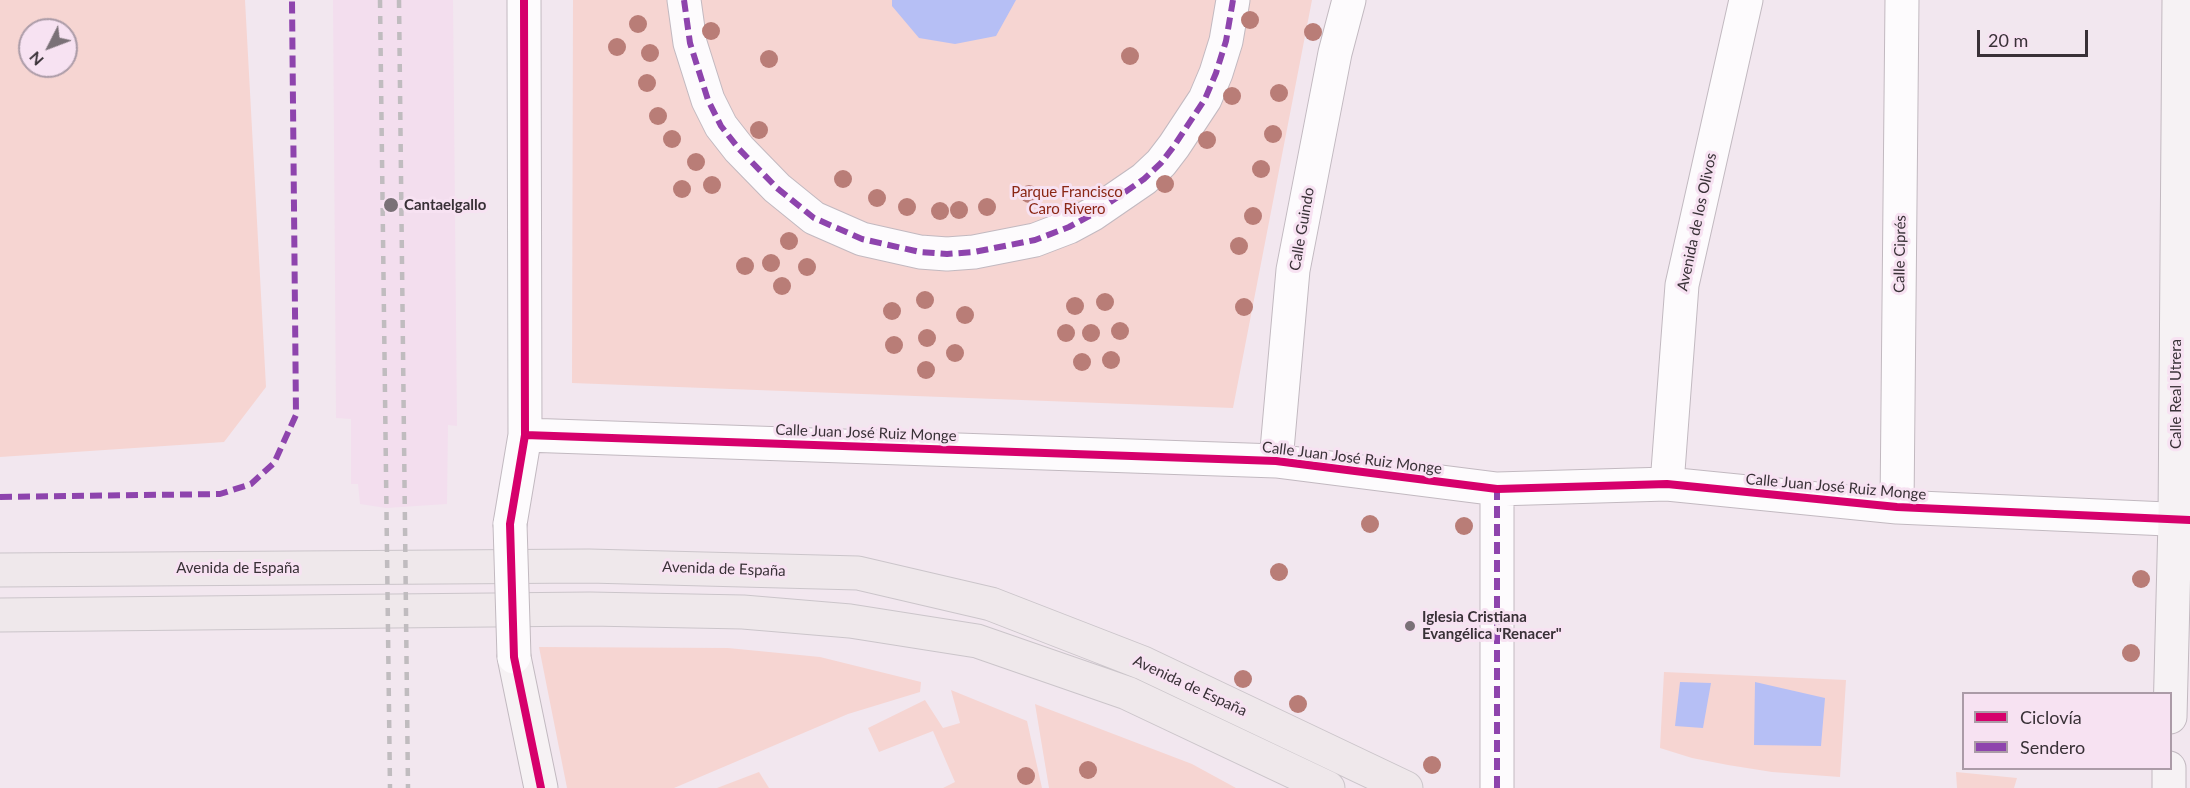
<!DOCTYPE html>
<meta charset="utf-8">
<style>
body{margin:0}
#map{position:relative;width:2190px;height:788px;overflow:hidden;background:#f2e7ef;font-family:Lato,sans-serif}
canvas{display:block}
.legend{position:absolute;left:1962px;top:692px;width:210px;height:78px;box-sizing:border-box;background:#f7e2f2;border:2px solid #ab9ba7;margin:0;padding:8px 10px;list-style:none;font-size:18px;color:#393137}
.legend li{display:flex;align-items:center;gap:12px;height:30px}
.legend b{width:30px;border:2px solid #ab9ba7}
.north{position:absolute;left:18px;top:18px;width:60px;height:60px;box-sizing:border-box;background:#f7e2f2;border:2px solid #ab9ba7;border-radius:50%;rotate:228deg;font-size:16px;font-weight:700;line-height:24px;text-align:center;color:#393137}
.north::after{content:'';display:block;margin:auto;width:21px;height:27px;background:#7a7177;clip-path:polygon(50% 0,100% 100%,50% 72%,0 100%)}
.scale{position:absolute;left:1977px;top:30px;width:111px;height:27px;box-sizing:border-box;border:3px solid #393137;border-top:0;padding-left:8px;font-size:18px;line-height:21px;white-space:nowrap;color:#393137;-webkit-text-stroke:4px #f7e2f2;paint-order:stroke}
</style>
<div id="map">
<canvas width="2190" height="788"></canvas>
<ul class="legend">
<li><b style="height:8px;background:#d6006c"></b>Ciclovía</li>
<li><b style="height:8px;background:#8e44ad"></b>Sendero</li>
</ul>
<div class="north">N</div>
<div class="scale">20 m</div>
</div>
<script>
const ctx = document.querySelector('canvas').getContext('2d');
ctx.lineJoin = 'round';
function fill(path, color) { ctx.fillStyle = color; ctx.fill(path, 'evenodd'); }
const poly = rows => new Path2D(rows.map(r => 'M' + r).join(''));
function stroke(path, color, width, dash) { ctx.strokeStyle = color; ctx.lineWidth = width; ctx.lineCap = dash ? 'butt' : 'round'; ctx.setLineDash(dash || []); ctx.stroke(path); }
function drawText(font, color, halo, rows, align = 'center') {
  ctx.font = font + ' Lato,sans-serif'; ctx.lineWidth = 6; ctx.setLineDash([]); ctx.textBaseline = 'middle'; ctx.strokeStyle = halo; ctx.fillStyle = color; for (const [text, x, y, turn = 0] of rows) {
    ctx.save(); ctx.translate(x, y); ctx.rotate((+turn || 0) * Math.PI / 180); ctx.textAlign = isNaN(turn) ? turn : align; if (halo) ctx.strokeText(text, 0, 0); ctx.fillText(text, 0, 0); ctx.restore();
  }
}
fill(poly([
 [333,0,453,0,457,426,448,425,447,504,386,508,360,504,358,484,351,484,351,419,336,418]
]), '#f3deee');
fill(poly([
 [0,0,245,0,266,387,224,442,0,457],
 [30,30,66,30,66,66,30,66],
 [573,0,1312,0,1233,408,572,383],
 [539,647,728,648,820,657,921,682,920,692,848,714,674,788,567,788],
 [1664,672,1846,680,1840,777,1772,772,1728,765,1692,758,1660,748],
 [951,690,1027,721,1042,788,943,788,955,782,933,731,879,752,868,728,925,700,943,728,960,723],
 [1035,704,1192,764,1236,788,1049,788],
 [759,772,769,788,717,788],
 [1956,772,2017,778,2014,788,1957,788]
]), '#f6d5d2');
fill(poly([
 [892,0,1016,0,996,36,955,44,919,38,892,6],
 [1680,682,1711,683,1703,728,1675,726],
 [1755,682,1825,698,1821,746,1754,745]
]), '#b6bff5');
const street = poly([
 [684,0,690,43,708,100,721,126,739,149,777,188,814,218,862,239,920,252,947,254,974,252,1035,240,1069,227,1093,214,1144,179,1161,163,1174,146,1205,99,1216,73,1226,41,1233,0],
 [525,435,1276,461,1497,489,1667,484,1897,507,2190,520],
 [1276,461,1293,270,1335,53,1349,0],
 [1667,484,1682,285,1746,0],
 [1897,507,1902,0],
 [510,524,525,435,524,0],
 [1497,788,1497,489]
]);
const secondary = poly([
 [514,657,541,788],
 [2170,717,2175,520,2179,0],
 [2169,788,2169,768]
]);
const primary = poly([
 [0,570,589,566,858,573,991,604,1143,663,1406,788],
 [0,615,590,609,743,612,850,621,977,641,1127,693,1328,788]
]);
stroke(street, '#c2b9c0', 35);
stroke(secondary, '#c2b9c0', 35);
stroke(primary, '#cbc5ca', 35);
stroke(street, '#fdfbfd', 33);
stroke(secondary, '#f6f2f4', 33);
stroke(primary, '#efe8eb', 33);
stroke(poly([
 [380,0,390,788],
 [399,0,408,788]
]), '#c0bcbf', 4.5, [8, 8]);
const streetBridge = poly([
 [510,524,514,657]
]);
stroke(streetBridge, '#c2b9c0', 35, []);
stroke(streetBridge, '#fdfbfd', 33);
stroke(poly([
 [684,0,690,43,708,100,721,126,739,149,777,188,814,218,862,239,920,252,947,254,974,252,1035,240,1069,227,1093,214,1144,179,1161,163,1174,146,1205,99,1216,73,1226,41,1233,0],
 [0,497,220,494,251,484,274,463,296,415,292,0],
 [1497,788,1497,489]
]), '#8e44ad', 6, [12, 6]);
stroke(poly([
 [524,0,525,435,510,524,514,657,541,788],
 [525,435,1276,461,1497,489,1667,484,1897,507,2190,520]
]), '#d6006c', 8);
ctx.fillStyle = '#b97d77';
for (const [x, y] of [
 [1250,20],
 [638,24],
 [711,31],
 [1313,32],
 [617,47],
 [650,53],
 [1130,56],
 [769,59],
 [647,83],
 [1279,93],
 [1232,96],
 [658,116],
 [759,130],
 [1273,134],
 [672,139],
 [1207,140],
 [696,162],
 [1261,169],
 [843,179],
 [1165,184],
 [712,185],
 [682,189],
 [1029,194],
 [877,198],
 [907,207],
 [987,207],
 [959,210],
 [940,211],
 [1253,216],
 [789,241],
 [1239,246],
 [771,263],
 [745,266],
 [807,267],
 [782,286],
 [925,300],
 [1105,302],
 [1075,306],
 [1244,307],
 [892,311],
 [965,315],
 [1120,331],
 [1066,333],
 [1091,333],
 [927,338],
 [894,345],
 [955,353],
 [1111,360],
 [1082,362],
 [926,370],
 [1370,524],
 [1464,526],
 [1279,572],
 [2141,579],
 [2131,653],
 [1243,679],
 [1298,704],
 [1432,765],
 [1088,770],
 [1026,776]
]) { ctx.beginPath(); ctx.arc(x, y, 9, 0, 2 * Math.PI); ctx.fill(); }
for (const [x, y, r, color] of [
 [391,205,8,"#7a7177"],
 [1410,626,6,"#7a7177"]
]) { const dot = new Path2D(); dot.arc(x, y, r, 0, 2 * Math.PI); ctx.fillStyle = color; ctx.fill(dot); stroke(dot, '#f7e2f2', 2); }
drawText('15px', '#8a2614', '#f7e2f2', [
 ["Parque Francisco",1067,192],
 ["Caro Rivero",1067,209]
]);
drawText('bold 15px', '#393137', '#f7e2f2', [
 ["Cantaelgallo",404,205],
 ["Iglesia Cristiana",1422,617],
 ["Evangélica \"Renacer\"",1422,634]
], 'left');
drawText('15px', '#393137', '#f7e2f2', [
 ["Avenida de los Olivos",1697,222,-78],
 ["Calle Guindo",1302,229,-80],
 ["Calle Ciprés",1900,254,-89],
 ["Calle Real Utrera",2176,394,-90],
 ["Calle Juan José Ruiz Monge",866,433,2],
 ["Calle Juan José Ruiz Monge",1352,458,7],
 ["Calle Juan José Ruiz Monge",1836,487,5],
 ["Avenida de España",238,568],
 ["Avenida de España",724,569,2],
 ["Avenida de España",1190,686,25]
]);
</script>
